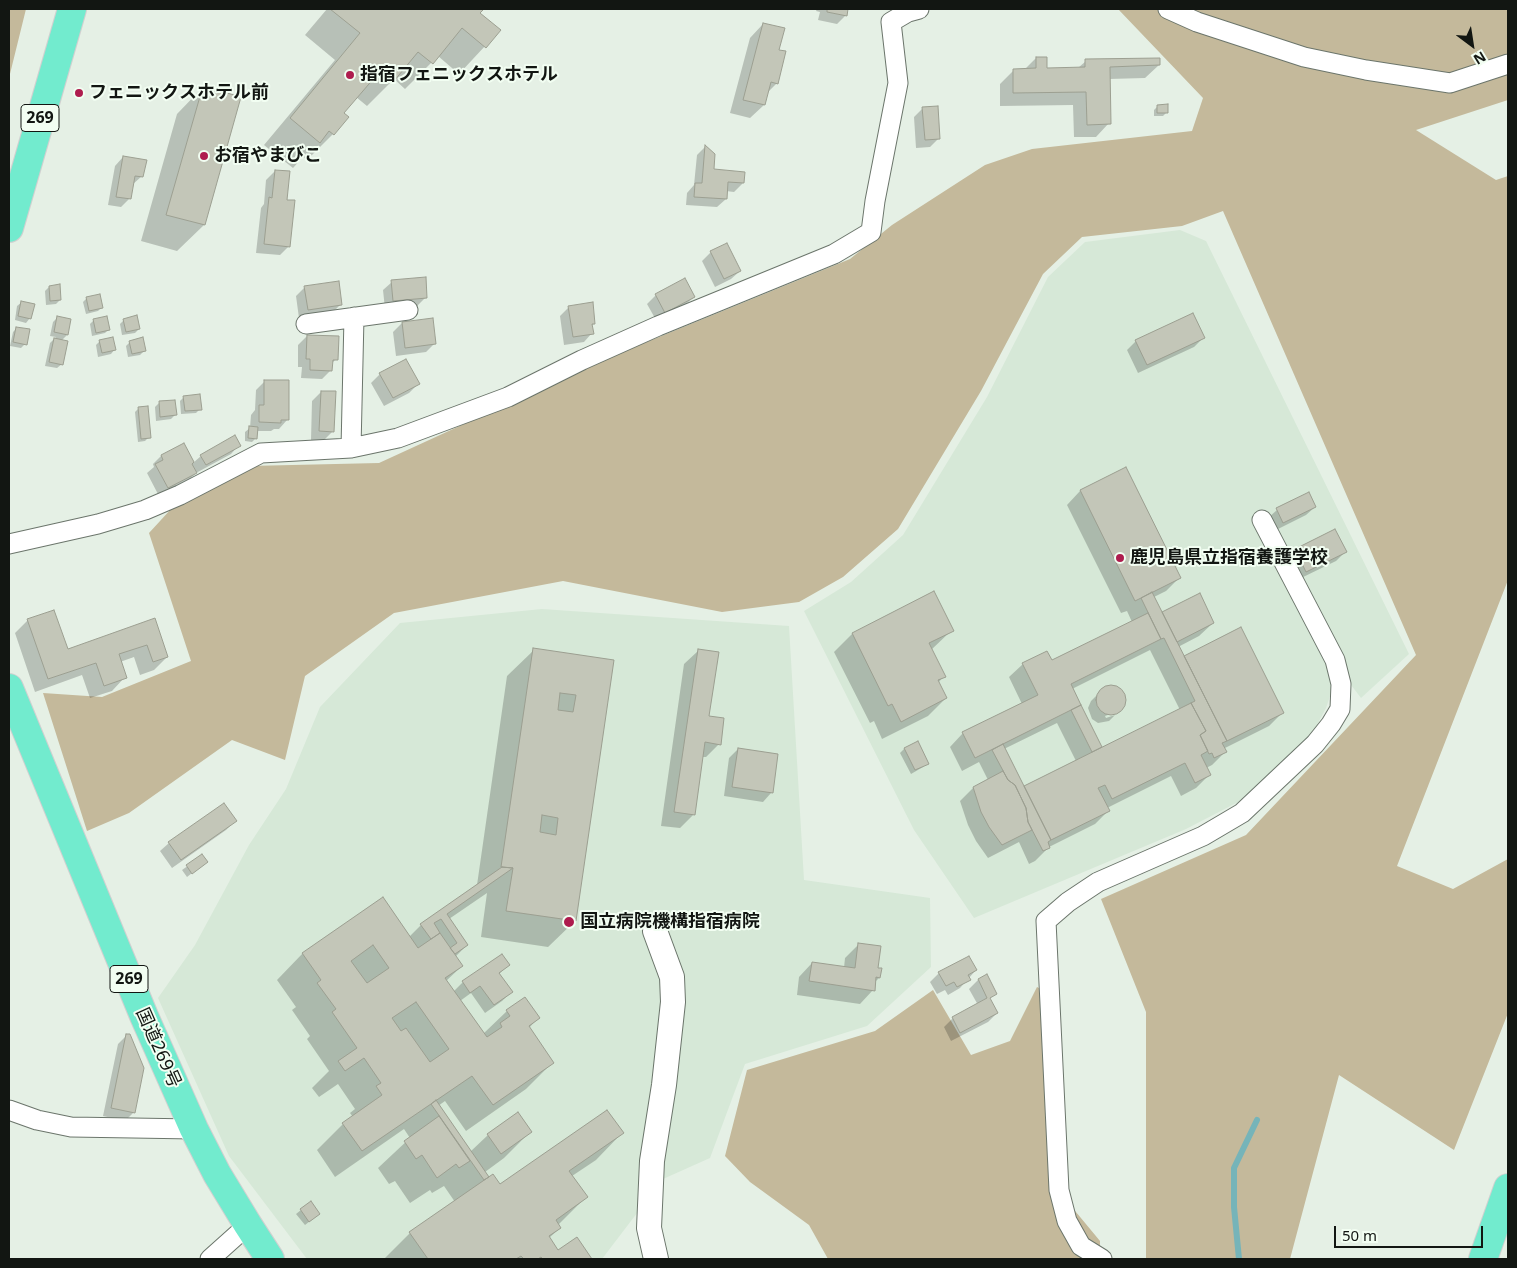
<!DOCTYPE html>
<meta charset="utf-8">
<style>
body{margin:0}
#map{position:relative;width:1517px;height:1268px;overflow:hidden;background:#e5f0e5;font-family:"Noto Sans",sans-serif}
canvas{display:block}
.frame{position:absolute;inset:0;border:10px solid #121612;pointer-events:none}
.north{position:absolute;left:1447px;top:20px;width:50px;height:50px;-webkit-text-stroke:4px #f2fef2;paint-order:stroke;rotate:149deg;font-size:14px;font-weight:700;line-height:20px;text-align:center;color:#121612}
.north::after{content:'';display:block;margin:auto;width:18px;height:22px;background:#121612;clip-path:polygon(50% 0,100% 100%,50% 72%,0 100%)}
.scale{position:absolute;left:1334px;top:1226px;width:149px;height:22px;box-sizing:border-box;border:2px solid #121612;border-top:0;padding-left:6px;font-size:15px;line-height:18px;white-space:nowrap;color:#121612;-webkit-text-stroke:4px #f2fef2;paint-order:stroke}
</style>
<div id="map">
<canvas width="1517" height="1268"></canvas>
<div class="frame"></div>
<div class="north">N</div>
<div class="scale">50 m</div>
</div>
<script>
const ctx = document.querySelector('canvas').getContext('2d');
ctx.lineJoin = 'round';
function fill(path, color) { ctx.fillStyle = color; ctx.fill(path, 'evenodd'); }
const poly = rows => new Path2D(rows.map(r => 'M' + r).join(''));
function stroke(path, color, width, dash) { ctx.strokeStyle = color; ctx.lineWidth = width; ctx.lineCap = dash ? 'butt' : 'round'; ctx.setLineDash(dash || []); ctx.stroke(path); }
function drawText(font, color, halo, rows, align = 'center') {
  ctx.font = font + ' "Noto Sans","Noto Sans JP",sans-serif'; ctx.lineWidth = 4; ctx.setLineDash([]); ctx.textBaseline = 'middle'; ctx.strokeStyle = halo; ctx.fillStyle = color; for (const [text, x, y, turn = 0] of rows) {
    ctx.save(); ctx.translate(x, y); ctx.rotate((+turn || 0) * Math.PI / 180); ctx.textAlign = isNaN(turn) ? turn : align; if (halo) ctx.strokeText(text, 0, 0); ctx.fillText(text, 0, 0); ctx.restore();
  }
}
fill(poly([
 [1180,230,1206,241,1409,654,1361,698,1348,681,1333,687,1326,708,1311,736,1240,801,1186,829,974,918,914,830,804,611,851,582,903,535,987,397,1048,277,1085,242],
 [542,609,789,626,804,880,930,898,931,967,867,1026,745,1064,710,1158,663,1179,602,1259,307,1259,229,1156,158,998,195,945,249,845,286,789,320,707,400,623]
]), '#d6e8d7');
fill(poly([
 [9,9,26,9,9,78],
 [1118,9,1508,9,1508,100,1416,130,1496,180,1508,176,1508,580,1397,866,1453,889,1508,859,1508,1013,1454,1150,1339,1075,1290,1259,1146,1259,1146,1012,1101,899,1246,835,1416,655,1223,211,1182,226,1082,237,1043,274,981,391,898,529,843,577,799,602,722,612,563,581,394,613,305,676,285,760,232,740,129,813,87,831,43,693,102,697,191,661,149,533,183,496,249,466,379,463,610,357,850,259,892,225,985,165,1032,149,1192,131,1203,98],
 [1037,987,1051,994,1066,1200,1100,1241,1100,1259,828,1259,809,1225,750,1182,725,1156,747,1070,875,1031,933,990,971,1055,1010,1041]
]), '#c4b99b');
fill(poly([
 [327,9,482,9,478,13,499,31,459,74,438,56,405,89,394,79,367,106,356,97,342,114,333,134,307,160,303,157,293,168,264,145,335,60,305,35],
 [817,9,847,9,846,15,837,24,818,20,820,12,816,11],
 [763,24,778,51,777,83,767,93,764,105,750,118,730,113,750,38],
 [1036,58,1046,69,1078,68,1086,61,1159,65,1145,78,1109,79,1109,123,1096,137,1074,137,1073,105,1000,106,1000,84,1014,70,1024,70],
 [203,87,240,98,204,225,177,251,141,241,177,114],
 [1158,106,1167,112,1163,116,1154,116,1154,110],
 [923,108,939,138,930,147,916,148,914,117],
 [705,147,712,170,743,183,734,192,726,191,726,199,717,207,686,205,687,193,694,185,697,155],
 [123,157,142,176,132,185,130,198,121,207,108,205,115,166],
 [275,171,286,201,289,246,280,255,256,253,261,208,264,204,266,180],
 [711,252,740,271,731,279,715,287,702,261],
 [392,282,426,297,417,306,385,309,383,290],
 [49,287,60,300,56,304,46,305,45,291],
 [305,287,341,304,332,313,299,318,296,296],
 [656,295,694,297,685,305,656,320,647,304],
 [87,298,102,307,98,311,86,314,83,302],
 [22,302,30,318,26,323,15,320,17,306],
 [569,307,594,324,591,326,592,333,584,342,564,345,560,316],
 [57,318,67,335,61,341,62,364,57,368,45,366,50,343,56,337,50,336,53,322],
 [94,320,109,329,105,333,92,336,90,324],
 [124,320,139,329,135,333,122,335,120,324],
 [402,323,435,343,426,352,396,356,393,332],
 [17,328,25,344,21,348,10,346,13,332],
 [307,336,336,359,331,364,331,370,322,379,301,378,302,367,298,367,298,345],
 [1203,338,1194,347,1138,373,1127,350,1136,341],
 [100,341,115,349,111,354,98,357,96,345],
 [130,342,145,350,140,355,128,357,126,346],
 [380,374,418,384,409,393,384,406,371,383],
 [265,381,287,420,279,429,274,429,271,431,257,431,256,438,252,442,245,441,245,432,250,428,251,415,255,410,256,390],
 [321,392,333,431,324,440,311,440,312,401],
 [184,397,200,409,196,413,181,414,180,401],
 [159,403,175,415,171,419,156,421,155,407],
 [139,408,149,437,145,441,138,442,135,412],
 [184,444,193,463,201,456,239,445,231,454,196,473,187,482,159,496,147,473,154,467,153,464,161,456],
 [1125,469,1179,578,1166,591,1154,597,1162,614,1213,623,1199,636,1178,647,1184,657,1282,713,1269,726,1223,749,1225,752,1212,765,1206,768,1210,774,1196,788,1181,796,1171,776,1107,808,1108,811,1095,824,1049,847,1035,861,1029,864,1019,842,988,858,976,841,968,825,960,801,973,788,988,780,979,762,962,771,950,747,963,733,1022,704,1009,677,1023,664,1051,662,1132,622,1127,611,1121,613,1067,505,1080,491],
 [1150,650,1180,710,1102,749,1072,689],
 [1057,723,1076,761,1024,788,1004,749],
 [1309,494,1315,507,1306,515,1274,531,1268,518,1277,510],
 [1295,550,1345,552,1336,561,1297,580,1287,559],
 [933,593,952,630,931,650,944,676,938,683,946,698,928,716,882,739,874,721,870,723,834,652,852,634],
 [28,620,67,650,154,620,167,657,154,670,140,675,134,657,120,662,125,677,112,691,90,698,82,675,35,692,15,633],
 [534,650,613,661,575,921,548,947,481,937,487,893,449,919,467,945,455,957,462,966,446,981,453,992,463,982,501,955,508,965,499,974,511,992,502,1001,485,1013,471,993,460,1001,483,1034,507,1011,538,1018,529,1028,552,1063,526,1089,466,1131,445,1101,438,1106,470,1152,488,1135,530,1132,504,1158,485,1172,489,1178,500,1186,622,1133,596,1160,572,1176,586,1197,558,1225,560,1228,549,1238,558,1252,576,1239,590,1259,384,1259,410,1233,455,1202,444,1186,432,1193,430,1190,410,1203,395,1181,389,1184,378,1168,410,1138,404,1129,335,1177,317,1150,343,1124,353,1117,350,1113,355,1109,338,1084,319,1097,312,1088,329,1071,307,1039,310,1036,292,1010,296,1007,277,980,303,953,409,937,421,925,477,885,507,676],
 [698,651,708,717,719,744,706,757,702,757,693,815,680,828,661,826,684,664],
 [1110,687,1121,691,1124,702,1116,714,1116,712,1105,716,1106,718,1115,715,1109,721,1098,723,1092,719,1088,708,1091,701,1100,692],
 [917,743,927,763,923,767,911,774,900,753,904,749],
 [738,749,777,755,771,793,763,802,724,796,729,758],
 [235,821,226,830,172,868,160,851,169,843],
 [202,856,206,862,187,877,182,870],
 [859,944,876,969,879,978,875,982,873,990,860,1004,797,995,799,977,812,963,844,968,845,958],
 [976,970,960,988,948,995,945,990,937,994,930,982,939,973],
 [986,976,995,994,989,999,997,1013,988,1022,951,1041,944,1027,953,1018,978,1005,969,989,978,980],
 [127,1035,134,1112,125,1121,103,1116,118,1044],
 [311,1202,319,1214,305,1225,296,1214]
]), '#0003');
stroke(poly([
 [1239,1259,1234,1207,1234,1168,1257,1120]
]), '#76b4b9', 6);
const building = poly([
 [330,9,484,9,480,13,501,30,486,48,462,28,433,64,418,52,394,81,381,70,344,113,349,117,334,135,329,131,320,143,290,118,360,33,330,9],
 [827,9,848,9,847,16,827,12,827,9],
 [763,23,785,28,779,50,786,51,778,84,771,82,765,105,743,100,763,23],
 [1036,57,1047,57,1047,68,1085,67,1085,59,1160,58,1160,65,1110,67,1111,124,1087,125,1086,92,1013,93,1013,69,1036,68,1036,57],
 [203,86,241,97,205,225,166,215,203,86],
 [1168,104,1168,113,1157,113,1157,105,1168,104],
 [938,106,940,139,925,140,922,107,938,106],
 [705,145,715,154,714,169,745,172,744,183,728,182,727,199,694,197,695,183,702,183,705,145],
 [123,156,147,160,143,177,135,176,131,199,116,197,123,156],
 [275,170,290,171,287,200,295,200,290,247,264,244,269,197,272,198,275,170],
 [727,243,741,271,724,279,710,251,727,243],
 [426,277,427,298,393,301,391,280,426,277],
 [685,278,695,297,665,313,655,294,685,278],
 [339,281,342,305,308,310,304,286,339,281],
 [60,284,61,300,50,301,49,286,60,284],
 [100,294,103,308,89,311,86,297,100,294],
 [21,301,35,304,31,319,18,316,21,301],
 [593,302,595,324,592,324,594,334,573,337,568,306,593,302],
 [1193,313,1205,338,1147,365,1135,340,1193,313],
 [137,315,140,329,126,332,123,319,137,315],
 [57,316,71,319,68,335,54,332,57,316],
 [107,316,110,330,96,333,93,319,107,316],
 [433,318,436,344,405,348,402,322,433,318],
 [16,327,30,329,27,345,13,342,16,327],
 [307,335,339,336,338,360,333,360,332,371,310,370,310,359,306,359,307,335],
 [113,337,116,350,102,353,99,340,113,337],
 [143,337,146,351,132,354,129,341,143,337],
 [54,338,68,341,63,365,49,362,54,338],
 [406,359,420,384,393,398,379,373,406,359],
 [264,380,289,380,289,420,281,420,281,423,259,422,259,405,264,405,264,380],
 [321,391,336,391,334,432,319,431,321,391],
 [200,394,202,410,185,411,183,396,200,394],
 [175,400,177,415,160,417,159,401,175,400],
 [148,406,151,438,141,439,138,407,148,406],
 [249,426,258,427,257,439,248,438,249,426],
 [235,435,241,446,206,465,200,455,235,435],
 [184,443,194,462,192,464,197,473,168,488,155,464,163,460,161,455,184,443],
 [1126,467,1181,578,1135,601,1080,490,1126,467],
 [1309,492,1316,507,1283,523,1276,508,1309,492],
 [1335,529,1347,552,1306,572,1295,549,1335,529],
 [934,591,954,631,929,643,946,677,938,680,947,698,901,722,892,704,888,706,852,633,934,591],
 [1152,592,1227,741,1222,743,1227,752,1214,758,1212,753,1209,754,1200,735,1206,731,1191,703,1195,701,1164,638,1161,639,1141,598,1152,592],
 [1200,593,1214,623,1177,642,1162,612,1200,593],
 [54,610,68,649,155,618,168,657,153,662,147,645,119,654,127,678,104,686,96,663,48,679,27,619,54,610],
 [1148,613,1161,639,1071,684,1081,705,975,758,962,732,1038,695,1022,663,1047,651,1052,660,1148,613],
 [1241,627,1284,713,1227,741,1184,656,1241,627],
 [533,648,614,660,576,921,506,911,513,868,501,867,533,648],
 [560,693,576,695,573,712,558,710,560,693],
 [542,815,558,818,556,835,540,832,542,815],
 [698,649,719,652,709,716,724,718,721,745,705,742,695,815,674,812,698,649],
 '1096 700a15 15 0 1 1 30 0a15 15 0 1 1-30 0Z',
 [1191,703,1206,731,1200,735,1208,751,1201,755,1211,775,1195,783,1185,763,1112,799,1105,785,1098,788,1110,811,1051,840,1024,786,1191,703],
 [1081,705,1102,747,1092,752,1071,710,1081,705],
 [918,741,929,764,915,770,904,748,918,741],
 [1003,744,1051,840,1048,842,1050,848,1043,851,1028,822,1026,808,1015,785,1008,780,992,750,1003,744],
 [738,748,778,754,773,793,732,787,738,748],
 [1003,771,1008,780,1015,785,1026,808,1028,822,1032,830,1002,845,989,827,981,812,973,787,1003,771],
 [224,803,237,821,181,860,168,842,224,803],
 [202,854,208,862,192,874,186,865,202,854],
 [502,867,513,868,447,914,468,945,455,954,450,948,457,943,441,919,434,923,440,933,431,939,420,924,502,867],
 [383,897,418,948,440,933,463,966,445,978,487,1037,502,1027,500,1023,510,1016,506,1010,525,997,540,1018,529,1026,554,1063,493,1105,472,1076,362,1151,342,1123,382,1095,376,1086,381,1083,364,1058,345,1071,338,1061,357,1048,332,1012,336,1009,317,983,321,980,302,953,383,897],
 [373,945,389,968,367,983,351,961,373,945],
 [416,1002,449,1049,430,1062,406,1028,401,1031,392,1018,416,1002],
 [858,943,881,946,878,968,882,968,880,978,876,977,875,991,809,981,812,962,855,968,858,943],
 [502,954,510,965,499,973,513,992,494,1005,480,986,470,993,462,981,502,954],
 [969,956,977,970,968,975,971,980,957,987,954,982,946,986,938,972,969,956],
 [987,974,997,994,990,998,998,1013,960,1033,952,1017,987,998,978,979,987,974],
 [126,1034,130,1034,144,1068,135,1113,111,1108,126,1034],
 [436,1100,489,1177,484,1180,431,1104,436,1100],
 [607,1110,624,1133,569,1171,588,1197,556,1220,561,1228,549,1236,558,1250,577,1237,592,1259,543,1259,541,1257,538,1259,524,1259,521,1256,516,1259,428,1259,409,1232,493,1174,500,1184,607,1110],
 [518,1112,532,1132,501,1154,487,1134,518,1112],
 [439,1116,470,1161,459,1168,456,1164,437,1178,422,1155,416,1159,404,1141,439,1116],
 [311,1201,320,1214,309,1222,300,1209,311,1201]
]);
fill(building, '#c3c6b8');
stroke(building, '#9c9f91', 1);
const minor = poly([
 [1168,9,1197,22,1304,57,1366,70,1450,83,1508,64],
 [306,324,408,310],
 [351,448,354,317],
 [9,544,98,524,145,510,180,495,261,453,351,448,398,438,508,397,582,360,658,326,834,254,871,232,875,201,898,83,891,22,908,12,919,9],
 [9,1110,37,1120,71,1127,194,1129],
 [210,1259,248,1225],
 [1102,1259,1081,1246,1067,1221,1059,1190,1046,921,1068,902,1098,882,1203,836,1242,813,1315,744,1331,724,1340,709,1341,684,1335,660,1262,520]
]);
const tertiary = poly([
 [655,931,672,977,673,1002,664,1085,652,1161,649,1228,656,1259]
]);
const trunk = poly([
 [9,228,72,9],
 [9,688,144,1016,194,1129,217,1174,248,1225,270,1259],
 [1483,1259,1508,1188]
]);
stroke(minor, '#6b756b', 21);
stroke(tertiary, '#6b756b', 26);
stroke(trunk, '#d0d0d0', 30);
stroke(minor, '#fff', 19);
stroke(tertiary, '#fff', 24);
stroke(trunk, '#72ebce', 28);
for (const [x, y, r, color] of [
 [350,75,5,"#ae1c4e"],
 [79,93,5,"#ae1c4e"],
 [204,156,5,"#ae1c4e"],
 [1120,558,5,"#ae1c4e"],
 [569,922,6,"#ae1c4e"]
]) { const dot = new Path2D(); dot.arc(x, y, r, 0, 2 * Math.PI); ctx.fillStyle = color; ctx.fill(dot); stroke(dot, '#f2fef2', 2); }
for (const [x, y, w] of [
 [40,118,38],
 [129,979,38]
]) { const box = new Path2D(); box.roundRect(x - w / 2, y - 13.5, w, 27, 4); ctx.fillStyle = '#f2fef2'; ctx.fill(box); stroke(box, '#121612', 1); }
drawText('bold 16px', '#121612', null, [
 ["269",40,118],
 ["269",129,979]
]);
drawText('bold 18px', '#121612', '#f2fef2', [
 ["指宿フェニックスホテル",360,75],
 ["フェニックスホテル前",89,93],
 ["お宿やまびこ",214,156],
 ["鹿児島県立指宿養護学校",1130,558],
 ["国立病院機構指宿病院",580,922]
], 'left');
drawText('18px', '#121612', '#f2fef2', [
 ["国道269号",158,1048,66]
]);
</script>
